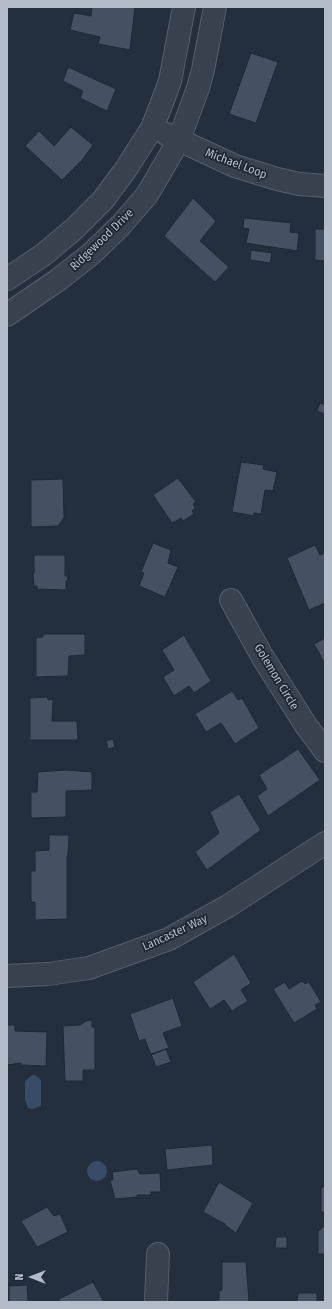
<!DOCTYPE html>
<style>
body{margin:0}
#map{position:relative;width:332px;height:1309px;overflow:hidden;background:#242f3e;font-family:"Fira Sans Condensed",sans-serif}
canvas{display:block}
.frame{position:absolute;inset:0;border:8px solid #b4bcc9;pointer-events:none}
.north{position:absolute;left:12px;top:1257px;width:40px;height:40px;-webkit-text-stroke:3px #1d2633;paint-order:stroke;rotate:270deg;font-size:11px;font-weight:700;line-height:16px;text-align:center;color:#b4bcc9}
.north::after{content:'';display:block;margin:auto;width:14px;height:18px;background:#b4bcc9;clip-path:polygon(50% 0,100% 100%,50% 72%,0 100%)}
</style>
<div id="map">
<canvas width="332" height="1309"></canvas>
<div class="frame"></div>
<div class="north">N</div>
</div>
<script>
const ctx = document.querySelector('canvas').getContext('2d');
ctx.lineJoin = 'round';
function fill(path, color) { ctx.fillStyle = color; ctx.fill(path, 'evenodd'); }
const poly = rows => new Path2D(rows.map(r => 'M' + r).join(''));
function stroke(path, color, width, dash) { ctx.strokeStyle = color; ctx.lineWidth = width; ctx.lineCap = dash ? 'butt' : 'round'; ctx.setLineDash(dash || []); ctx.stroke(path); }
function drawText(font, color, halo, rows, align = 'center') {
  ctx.font = font + ' "Fira Sans Condensed",sans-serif'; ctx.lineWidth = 3.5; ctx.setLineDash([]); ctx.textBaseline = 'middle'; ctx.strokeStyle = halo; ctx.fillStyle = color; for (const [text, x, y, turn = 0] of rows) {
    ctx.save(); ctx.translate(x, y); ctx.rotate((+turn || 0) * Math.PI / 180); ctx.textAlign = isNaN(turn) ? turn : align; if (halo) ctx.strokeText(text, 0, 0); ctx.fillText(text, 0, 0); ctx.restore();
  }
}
fill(poly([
 [32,1075,35,1075,41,1080,41,1106,33,1109,28,1108,25,1100,25,1081],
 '87 1171a10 10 0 1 1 20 0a10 10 0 1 1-20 0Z'
]), '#394c67');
const building = poly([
 [92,7,135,7,130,50,98,44,100,37,70,30,74,13,91,16,92,7],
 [251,53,278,62,256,123,229,114,251,53],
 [68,67,116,89,107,111,80,98,83,91,63,81,68,67],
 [71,127,93,145,83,159,62,180,25,146,39,131,54,146,71,127],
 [193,198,216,221,200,241,229,267,215,282,164,236,193,198],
 [244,218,291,223,290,232,299,233,297,251,246,243,249,229,243,228,244,218],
 [315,229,325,229,325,261,315,260,315,229],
 [251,250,272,253,270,263,250,260,251,250],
 [320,403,325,405,324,414,317,411,320,403],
 [241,462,264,465,263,469,277,472,273,491,265,490,261,514,254,513,254,516,232,512,241,462],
 [178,478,196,502,193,504,195,508,192,511,194,514,183,521,181,518,172,523,153,495,178,478],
 [63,479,64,518,58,526,31,527,31,480,63,479],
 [153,543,171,550,168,563,178,567,165,597,139,586,144,573,141,572,153,543],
 [315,545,320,555,325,553,325,603,309,610,287,558,315,545],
 [34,555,65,555,65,576,67,576,68,581,66,581,66,590,37,589,37,586,34,586,33,573,34,573,34,555],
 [43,634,85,634,85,655,69,656,68,676,36,677,36,638,43,637,43,634],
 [184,635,211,681,194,693,189,686,174,696,163,677,174,670,162,650,184,635],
 [325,638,325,664,314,644,325,638],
 [232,691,238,700,242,698,259,728,235,744,221,723,206,732,195,714,232,691],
 [47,697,48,700,53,699,52,721,77,721,78,740,30,740,30,698,47,697],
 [113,739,115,747,108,749,106,741,113,739],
 [298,749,320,780,268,816,257,796,267,789,259,775,298,749],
 [66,770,92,772,92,790,66,791,66,817,31,818,31,792,37,792,38,772,66,770],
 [239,794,261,830,207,870,195,852,219,833,210,812,239,794],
 [49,835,69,835,68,856,67,856,67,919,35,920,35,902,31,902,31,871,35,871,35,851,49,850,49,835],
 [234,954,251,983,241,990,248,1001,232,1011,224,1000,210,1009,193,982,234,954],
 [302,981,305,984,309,982,321,1002,315,1005,317,1009,294,1023,273,989,285,982,289,989,302,981],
 [173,998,182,1026,163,1033,169,1048,151,1055,145,1039,139,1041,130,1014,173,998],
 [92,1020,92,1027,95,1027,95,1070,83,1070,83,1081,65,1081,63,1026,80,1025,86,1021,92,1020],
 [7,1025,15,1025,15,1031,47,1032,46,1066,21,1065,21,1063,7,1065,7,1025],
 [166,1049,171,1062,156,1067,151,1054,166,1049],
 [212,1145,213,1165,167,1170,165,1149,212,1145],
 [137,1169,140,1174,160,1173,161,1192,151,1192,151,1195,137,1195,137,1197,115,1199,110,1180,113,1180,112,1172,137,1169],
 [219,1182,253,1203,236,1233,225,1225,225,1224,203,1212,219,1182],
 [321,1187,325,1187,325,1212,321,1212,321,1187],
 [47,1207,54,1216,60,1214,68,1232,37,1247,21,1221,47,1207],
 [325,1225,325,1254,318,1254,318,1232,325,1225],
 [276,1237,287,1237,287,1248,275,1248,276,1237],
 [222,1262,246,1262,249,1302,215,1302,215,1300,219,1300,219,1291,222,1290,222,1262],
 [93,1282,104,1302,60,1302,59,1299,93,1282],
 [27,1285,28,1302,9,1302,9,1286,27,1285],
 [298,1293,317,1293,317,1302,297,1302,298,1293]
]);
fill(building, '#455162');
stroke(building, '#1f2835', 1);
const minor = poly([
 [166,134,235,166,277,179,299,184,325,186],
 [7,279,43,255,74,229,103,200,126,169,152,128,163,100,170,81,184,7],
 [7,315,58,280,91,254,121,225,147,195,179,140,198,88,203,70,215,7],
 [231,600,262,656,305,724,325,751],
 [7,976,48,974,89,968,169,939,228,906,325,843],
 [156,1302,158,1254]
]);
stroke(minor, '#565f6c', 24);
stroke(minor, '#38414e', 22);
drawText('12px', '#b4bcc9', '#1d2633', [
 ["Michael Loop",236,164,21],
 ["Ridgewood Drive",102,240,-44],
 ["Golemon Circle",276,677,59],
 ["Lancaster Way",175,933,-25]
]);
</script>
